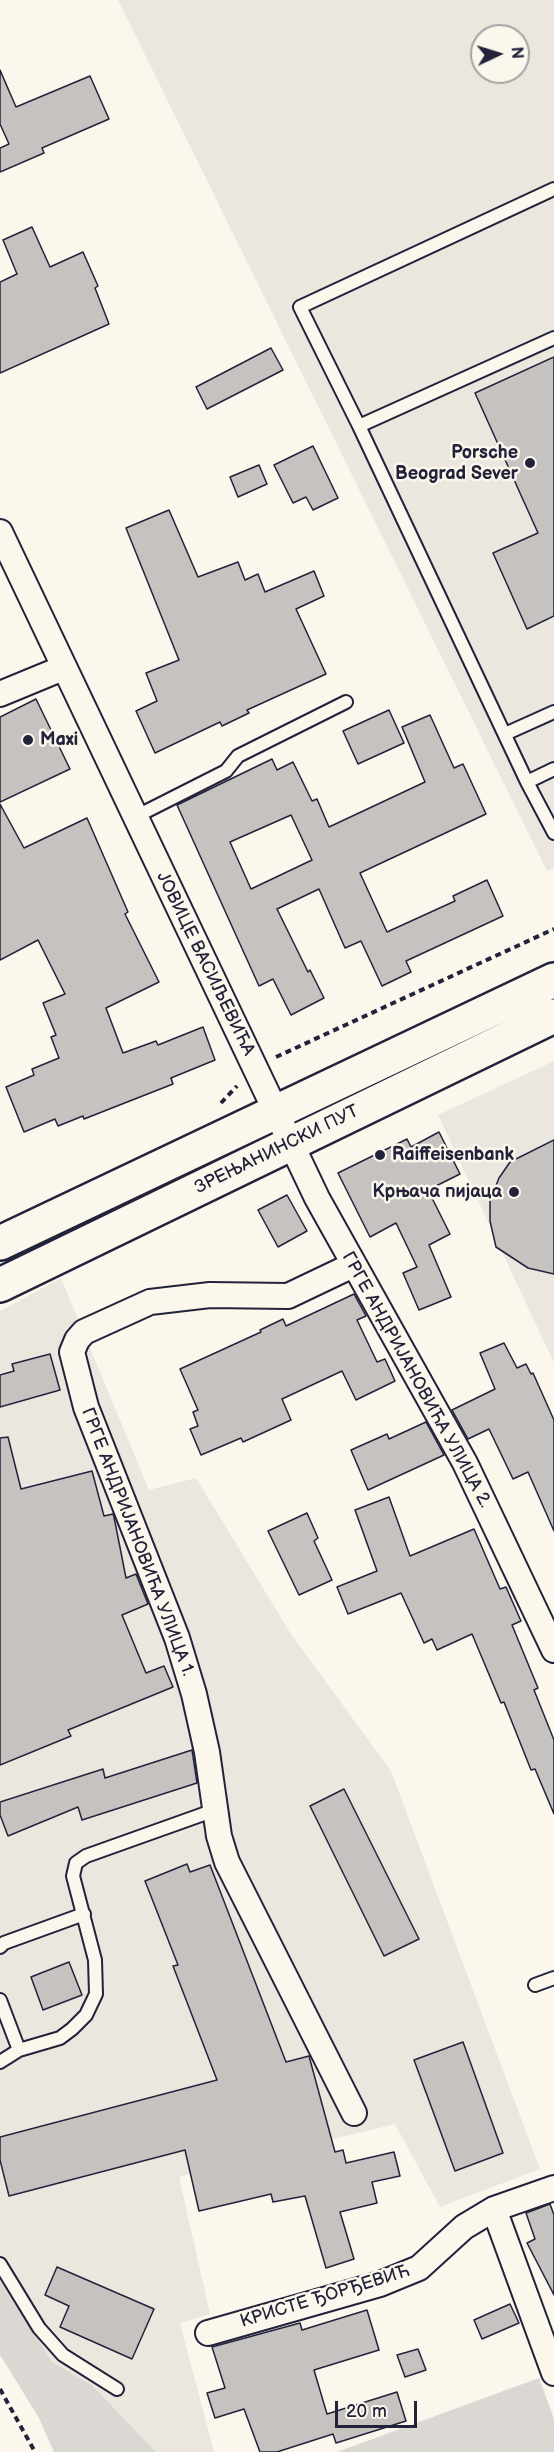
<!DOCTYPE html>
<meta charset="utf-8">
<style>
body{margin:0}
#map{position:relative;width:554px;height:2452px;overflow:hidden;background:#fbf7ec;font-family:"Balsamiq Sans",sans-serif}
canvas{display:block}
.north{position:absolute;left:470px;top:24px;width:60px;height:60px;box-sizing:border-box;background:#fbf7ec;border:2px solid #a4a2a5;border-radius:50%;rotate:86deg;font-size:16px;font-weight:700;line-height:24px;text-align:center;color:#22223b}
.north::after{content:'';display:block;margin:auto;width:21px;height:27px;background:#22223b;clip-path:polygon(50% 0,100% 100%,50% 72%,0 100%)}
.scale{position:absolute;left:335px;top:2401px;width:82px;height:27px;box-sizing:border-box;border:3px solid #22223b;border-top:0;padding-left:8px;font-size:18px;line-height:21px;white-space:nowrap;color:#22223b;-webkit-text-stroke:4px #fbf7ec;paint-order:stroke}
</style>
<div id="map">
<canvas width="554" height="2452"></canvas>
<div class="north">N</div>
<div class="scale">20 m</div>
</div>
<script>
const ctx = document.querySelector('canvas').getContext('2d');
ctx.lineJoin = 'round';
function fill(path, color) { ctx.fillStyle = color; ctx.fill(path, 'evenodd'); }
const poly = rows => new Path2D(rows.map(r => 'M' + r).join(''));
function stroke(path, color, width, dash) { ctx.strokeStyle = color; ctx.lineWidth = width; ctx.lineCap = dash ? 'butt' : 'round'; ctx.setLineDash(dash || []); ctx.stroke(path); }
function drawText(font, color, halo, rows, align = 'center') {
  ctx.font = font + ' "Balsamiq Sans",sans-serif'; ctx.lineWidth = 5; ctx.setLineDash([]); ctx.textBaseline = 'middle'; ctx.strokeStyle = halo; ctx.fillStyle = color; for (const [text, x, y, turn = 0] of rows) {
    ctx.save(); ctx.translate(x, y); ctx.rotate((+turn || 0) * Math.PI / 180); ctx.textAlign = isNaN(turn) ? turn : align; if (halo) ctx.strokeText(text, 0, 0); ctx.fillText(text, 0, 0); ctx.restore();
  }
}
fill(poly([
 [118,0,554,0,554,868,547,871],
 [482,36,518,36,518,72,482,72],
 [554,1061,554,1363,438,1115],
 [61,1278,149,1490,196,1478,291,1634,391,1771,540,2169,440,2207,395,2124,179,2177,210,2314,180,2323,214,2452,156,2452,92,2385,52,2362,0,2277,0,1311]
]), '#ebe7df');
fill(poly([
 [0,2277,52,2362,92,2385,156,2452,54,2452,39,2418,0,2355],
 [539,2378,554,2419,554,2452,337,2452]
]), '#dbd8d3');
const building = poly([
 [0,70,16,107,90,76,109,119,42,148,44,153,0,172,0,148,9,144,0,124,0,70],
 [32,227,50,267,83,252,98,286,95,288,109,324,0,373,0,282,17,274,3,240,32,227],
 [271,348,283,370,207,409,196,387,271,348],
 [554,357,554,616,527,629,493,553,538,533,475,393,554,357],
 [313,446,338,498,313,510,306,497,293,503,274,465,313,446],
 [259,465,267,484,238,497,230,477,259,465],
 [169,510,198,577,238,562,245,580,258,574,265,592,314,571,324,596,296,609,326,674,247,710,249,713,222,726,220,722,155,753,136,711,157,701,146,673,179,660,126,528,169,510],
 [36,699,70,769,0,802,0,717,36,699],
 [389,710,404,743,358,764,343,731,389,710],
 [430,715,454,768,463,764,486,814,360,873,387,932,455,901,453,896,487,880,503,916,406,961,411,972,382,986,361,941,345,948,319,889,277,909,308,972,310,970,324,998,291,1015,273,979,259,986,177,805,272,759,277,770,293,762,312,801,317,799,329,827,425,782,402,727,430,715],
 [291,815,312,860,251,889,230,842,291,815],
 [0,804,24,848,87,818,128,912,125,914,159,982,106,1008,123,1053,156,1041,158,1045,203,1027,215,1060,171,1078,173,1084,84,1119,83,1116,58,1126,55,1119,24,1132,6,1087,34,1075,32,1069,59,1058,51,1037,56,1035,43,1003,65,994,38,940,0,960,0,804],
 [439,1132,460,1174,428,1190,450,1234,429,1245,451,1297,419,1310,403,1273,417,1267,396,1223,370,1237,338,1173,407,1139,411,1147,439,1132],
 [554,1140,554,1274,528,1268,496,1247,490,1221,490,1201,499,1178,510,1162,554,1140],
 [287,1195,307,1231,278,1247,258,1210,287,1195],
 [354,1294,366,1316,357,1320,377,1362,385,1359,395,1381,356,1400,342,1371,282,1399,291,1420,243,1442,241,1438,201,1455,190,1429,198,1426,193,1412,198,1410,180,1369,261,1332,260,1330,283,1319,286,1326,354,1294],
 [504,1343,517,1368,526,1364,531,1374,533,1373,554,1420,554,1531,528,1472,513,1479,489,1429,468,1439,452,1410,495,1389,480,1353,504,1343],
 [50,1354,60,1390,0,1407,0,1375,14,1371,12,1364,50,1354],
 [426,1422,444,1455,368,1490,351,1450,387,1434,389,1439,426,1422],
 [8,1437,21,1489,92,1471,104,1516,113,1514,114,1517,126,1578,136,1574,148,1604,122,1615,146,1673,164,1666,173,1687,68,1730,71,1736,0,1765,0,1438,8,1437],
 [389,1497,410,1556,474,1529,500,1589,506,1587,521,1621,512,1625,538,1688,534,1690,554,1740,554,1814,535,1769,531,1770,504,1702,501,1703,472,1634,437,1650,432,1639,424,1643,401,1593,348,1614,337,1587,377,1571,355,1510,389,1497],
 [307,1513,318,1538,314,1541,332,1580,299,1595,268,1531,307,1513],
 [192,1750,197,1783,82,1820,78,1807,8,1836,0,1815,0,1802,103,1769,105,1778,192,1750],
 [344,1789,419,1939,384,1956,310,1806,344,1789],
 [187,1864,190,1872,210,1865,286,2062,309,2056,335,2152,343,2150,346,2163,394,2152,400,2176,372,2182,377,2203,340,2212,354,2259,326,2268,305,2196,273,2202,271,2194,199,2211,185,2150,9,2196,0,2160,0,2137,217,2080,173,1966,178,1965,145,1881,187,1864],
 [69,1962,82,1995,43,2010,31,1977,69,1962],
 [463,2042,503,2153,455,2171,414,2060,463,2042],
 [550,2204,554,2215,554,2295,527,2243,535,2239,526,2213,550,2204],
 [57,2267,154,2309,132,2359,60,2327,69,2306,45,2295,57,2267],
 [510,2304,519,2323,482,2339,474,2320,510,2304],
 [367,2310,379,2350,314,2370,327,2414,397,2392,406,2421,336,2443,333,2434,277,2452,260,2452,244,2409,215,2418,207,2393,225,2388,212,2347,300,2323,302,2330,367,2310],
 [418,2349,426,2370,405,2377,397,2355,418,2349]
]);
fill(building, '#c6c2c0');
stroke(building, '#22223b', 1.5);
const service = poly([
 [554,338,359,426,527,782,554,833],
 [359,426,300,307,554,189],
 [505,734,554,712],
 [527,782,554,769],
 [135,817,226,771,238,756,346,702],
 [0,1947,4,1943,84,1914],
 [535,1985,554,1978],
 [0,2000,19,2050],
 [0,2062,19,2050,60,2038,72,2029,86,2015,96,1994,95,1960,73,1876,76,1863,86,1856,215,1810],
 [0,2264,39,2328,63,2355,117,2389]
]);
const minor = poly([
 [0,532,317,1198,465,1463,554,1650],
 [0,694,63,668],
 [353,1265,288,1296,210,1295,150,1302,84,1332,77,1340,72,1352,86,1407,177,1638,194,1694,207,1752,219,1836,227,1862,354,2113],
 [494,2209,554,2373],
 [208,2333,380,2284,419,2268,464,2227,494,2209,554,2188]
]);
const secondary = poly([
 [0,1243,554,980],
 [0,1285,554,1016]
]);
stroke(service, '#22223b', 16);
stroke(minor, '#22223b', 28);
stroke(secondary, '#22223b', 38);
stroke(poly([
 [276,1057,554,929],
 [221,1103,237,1086],
 [0,2389,35,2452]
]), '#22223b', 4, [6, 4.5]);
stroke(service, '#fbf7ec', 12);
stroke(minor, '#fbf7ec', 24);
stroke(secondary, '#fbf7ec', 33);
for (const [x, y, r, color] of [
 [530,463,6,"#22223b"],
 [28,740,6,"#22223b"],
 [380,1155,6,"#22223b"],
 [514,1192,6,"#22223b"]
]) { const dot = new Path2D(); dot.arc(x, y, r, 0, 2 * Math.PI); ctx.fillStyle = color; ctx.fill(dot); stroke(dot, '#fbf7ec', 2); }
drawText('bold 18px', '#22223b', '#fbf7ec', [
 ["Porsche",518,453],
 ["Beograd Sever",518,474],
 ["Maxi",40,740,"left"],
 ["Raiffeisenbank",392,1155,"left"],
 ["Крњача пијаца",502,1192]
], 'right');
drawText('18px', '#22223b', '#fbf7ec', [
 ["ЈОВИЦЕ ВАСИЉЕВИЋА",205,964,64],
 ["ЗРЕЊАНИНСКИ ПУТ",277,1150,-26],
 ["ГРГЕ АНДРИЈАНОВИЋА УЛИЦА 2.",416,1380,61],
 ["ГРГЕ АНДРИЈАНОВИЋА УЛИЦА 1.",137,1542,69],
 ["КРИСТЕ ЂОРЂЕВИЋ",325,2297,-17]
]);
</script>
